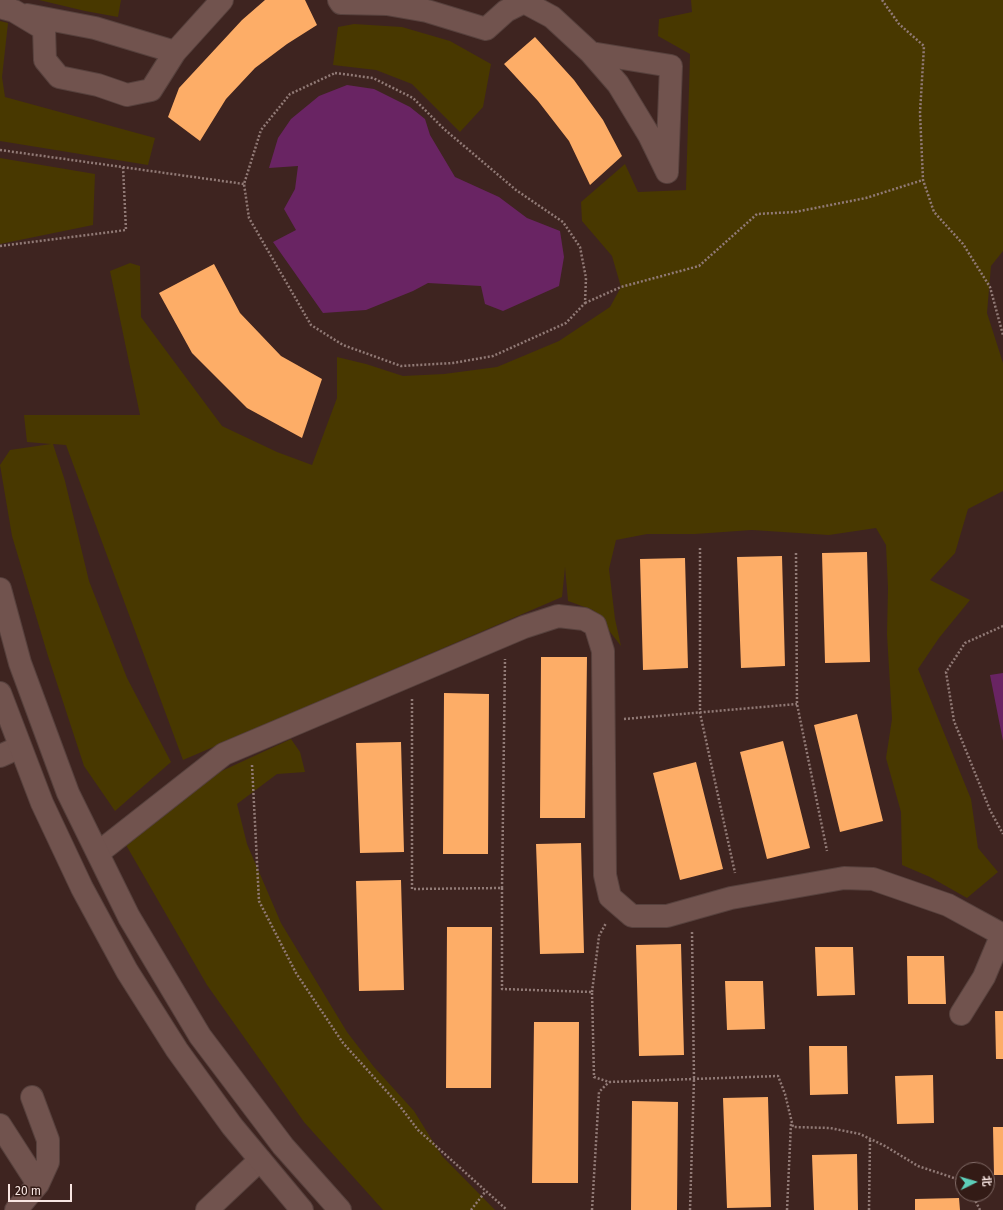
<!DOCTYPE html>
<meta charset="utf-8">
<style>
body{margin:0}
#map{position:relative;width:1003px;height:1210px;overflow:hidden;background:#3e2420;font-family:"Fira Sans","Noto Sans SC",sans-serif}
canvas{display:block}
.north{position:absolute;left:955px;top:1162px;width:40px;height:40px;box-sizing:border-box;background:#331b16;border:1px solid #826c68;border-radius:50%;rotate:85deg;font-size:11px;font-weight:700;line-height:16px;text-align:center;color:#f8e6e2}
.north::after{content:'';display:block;margin:auto;width:14px;height:18px;background:#5dceb9;clip-path:polygon(50% 0,100% 100%,50% 72%,0 100%)}
.scale{position:absolute;left:8px;top:1184px;width:64px;height:18px;box-sizing:border-box;border:2px solid #f8e6e2;border-top:0;padding-left:5px;font-size:12px;line-height:14px;white-space:nowrap;color:#f8e6e2;-webkit-text-stroke:3px #331b16;paint-order:stroke}
</style>
<div id="map">
<canvas width="1003" height="1210"></canvas>
<div class="north">北</div>
<div class="scale">20 m</div>
</div>
<script>
const ctx = document.querySelector('canvas').getContext('2d');
ctx.lineJoin = 'round';
function fill(path, color) { ctx.fillStyle = color; ctx.fill(path, 'evenodd'); }
const poly = rows => new Path2D(rows.map(r => 'M' + r).join(''));
function stroke(path, color, width, dash) { ctx.strokeStyle = color; ctx.lineWidth = width; ctx.lineCap = dash ? 'butt' : 'round'; ctx.setLineDash(dash || []); ctx.stroke(path); }
fill(poly([
 [39,0,121,0,118,17,85,11],
 [691,0,1003,0,1003,251,991,266,987,313,1003,363,1003,491,968,509,955,553,930,580,970,600,939,638,918,669,971,799,978,848,998,872,967,898,930,877,902,865,901,812,886,758,892,719,887,634,888,588,886,545,876,528,829,535,752,530,695,534,647,534,616,540,609,569,615,619,621,646,593,610,568,601,565,567,562,597,183,760,66,445,53,444,65,481,89,581,127,678,171,762,115,811,84,766,48,656,12,536,0,465,10,450,51,444,27,442,24,415,140,415,110,271,130,263,140,266,141,317,222,426,277,452,312,465,337,398,337,357,366,364,403,376,444,374,497,367,559,341,610,307,621,287,612,256,582,221,581,202,625,164,638,192,686,190,690,54,658,36,659,19,692,12],
 [0,21,8,23,2,77,5,97,155,138,148,165,0,141],
 [354,24,402,27,450,41,491,64,483,107,460,132,412,84,376,70,333,65,338,27],
 [0,158,95,174,93,225,0,244],
 [291,739,300,752,305,772,277,774,237,804,247,844,281,923,347,1032,374,1067,414,1111,442,1156,495,1210,383,1210,304,1122,207,985,126,845,213,775]
]), '#483800');
fill(poly([
 [347,85,374,89,410,107,425,119,430,135,455,177,499,197,527,218,560,231,564,257,559,286,503,311,485,304,481,286,428,283,413,291,366,310,323,313,273,242,296,230,284,209,295,189,298,166,269,168,278,138,291,119,319,96],
 [1003,673,1003,741,990,675]
]), '#692463');
fill(poly([
 [265,0,305,0,317,25,287,44,255,68,226,99,200,141,168,117,179,88,242,20],
 [535,37,574,80,603,120,622,156,590,185,569,141,538,101,504,64],
 [214,264,240,313,281,356,322,379,302,438,247,408,192,353,159,293],
 [867,552,870,662,825,663,822,553],
 [782,556,785,666,741,668,737,557],
 [685,558,688,668,643,670,640,559],
 [541,657,587,657,585,818,540,818],
 [444,693,489,694,488,854,443,854],
 [857,714,883,821,840,832,814,725],
 [783,741,810,848,767,859,740,752],
 [401,742,404,852,360,853,356,743],
 [696,762,723,869,680,880,653,773],
 [581,843,584,953,540,954,536,844],
 [401,880,404,990,359,991,356,881],
 [447,927,492,927,491,1088,446,1088],
 [681,944,684,1055,639,1056,636,945],
 [815,947,853,947,855,995,817,996],
 [907,956,944,956,946,1004,908,1004],
 [725,981,763,981,765,1029,727,1030],
 [995,1011,1003,1011,1003,1059,996,1059],
 [534,1022,579,1022,578,1183,532,1183],
 [809,1046,847,1046,848,1094,810,1095],
 [933,1075,934,1123,897,1124,895,1076],
 [768,1097,771,1207,727,1208,723,1098],
 [632,1101,678,1102,677,1210,631,1210],
 [993,1127,1003,1127,1003,1175,994,1175],
 [857,1154,858,1210,814,1210,812,1155],
 [959,1198,960,1210,915,1210,915,1199]
]), '#fdad67');
const minor = poly([
 [339,0,341,3,387,4,427,11,486,29,506,11,524,2,552,17,591,53,618,84,649,135,667,172,671,66,591,53],
 [0,7,14,11,44,29,45,60,59,77,98,85,127,95,151,90,175,52,222,0],
 [27,15,95,28,175,52],
 [0,756,20,747],
 [98,853,224,754,524,627,558,616,584,619,595,625,603,651,605,875,610,897,632,916,667,916,731,898,844,878,873,879,948,905,1003,935],
 [961,1014,984,977,1002,934],
 [0,1125,38,1184],
 [16,1210,38,1184,48,1162,48,1140,32,1097],
 [207,1210,260,1160]
]);
const tertiary = poly([
 [0,589,20,663,68,793,129,917,200,1036,283,1146,340,1210],
 [0,693,42,803,82,888,127,971,177,1050,232,1126,302,1210]
]);
stroke(minor, '#57413d', 24);
stroke(tertiary, '#57413d', 24);
stroke(poly([
 [882,0,899,24,924,46,920,113,923,180,934,212,963,244,990,287,1003,335],
 [335,73,373,78,413,98,444,129,516,190,563,222,580,247,586,278,585,303,566,323,493,356,453,363,401,366,343,345,311,325,249,218,244,184,261,130,290,94,335,73],
 [0,150,244,184],
 [0,246,126,230,123,167],
 [585,303,621,287,699,266,757,214,795,212,866,198,923,180],
 [700,548,700,713,735,873],
 [796,553,797,704,827,851],
 [1003,626,965,643,946,672,954,721,990,810,1003,834],
 [412,699,412,889,502,888,502,989,592,992,594,1077,609,1082,778,1076,785,1094,793,1127,830,1128,860,1134,885,1146,918,1166,963,1181],
 [624,719,797,704],
 [252,765,259,901,296,973,343,1043,399,1105,418,1130,507,1210],
 [502,888,505,659],
 [592,992,599,936,606,923],
 [972,1194,980,1210],
 [471,1210,485,1192],
 [592,1210,599,1092,609,1082],
 [690,1210,694,1079,692,931],
 [787,1210,791,1123],
 [869,1210,870,1139]
]), '#917a76', 2.5, [2, 2]);
stroke(minor, '#71534e', 22);
stroke(tertiary, '#71534e', 22);
</script>
